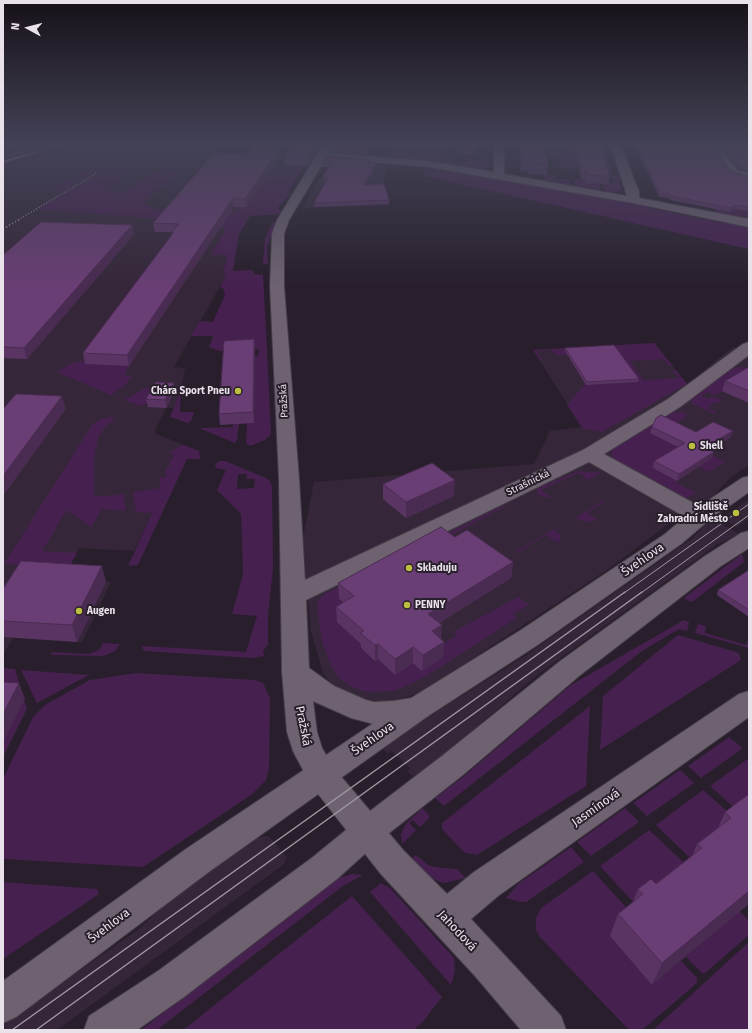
<!DOCTYPE html>
<meta charset="utf-8">
<style>
body{margin:0}
#map{position:relative;width:752px;height:1033px;overflow:hidden;background:#291f2c;font-family:"Fira Sans",sans-serif}
canvas{display:block}
.frame{position:absolute;inset:0;border:4px solid #e9e2eb;pointer-events:none}
.north{position:absolute;left:8px;top:8px;width:40px;height:40px;-webkit-text-stroke:3px #291f2c;paint-order:stroke;rotate:277deg;font-size:11px;font-weight:700;line-height:16px;text-align:center;color:#e9e2eb}
.north::after{content:'';display:block;margin:auto;width:14px;height:18px;background:#e9e2eb;clip-path:polygon(50% 0,100% 100%,50% 72%,0 100%)}
</style>
<div id="map">
<canvas width="752" height="1033"></canvas>
<div class="frame"></div>
<div class="north">N</div>
</div>
<script>
const ctx = document.querySelector('canvas').getContext('2d');
ctx.lineJoin = 'round';
function fill(path, color) { ctx.fillStyle = color; ctx.fill(path, 'evenodd'); }
const poly = rows => new Path2D(rows.map(r => 'M' + r).join(''));
function stroke(path, color, width, dash) { ctx.strokeStyle = color; ctx.lineWidth = width; ctx.lineCap = dash ? 'butt' : 'round'; ctx.setLineDash(dash || []); ctx.stroke(path); }
function drawText(font, color, halo, rows, align = 'center') {
  ctx.font = font + ' "Fira Sans",sans-serif'; ctx.lineWidth = 4; ctx.setLineDash([]); ctx.textBaseline = 'middle'; ctx.strokeStyle = halo; ctx.fillStyle = color; for (const [text, x, y, turn = 0] of rows) {
    ctx.save(); ctx.translate(x, y); ctx.rotate((+turn || 0) * Math.PI / 180); ctx.textAlign = isNaN(turn) ? turn : align; if (halo) ctx.strokeText(text, 0, 0); ctx.fillText(text, 0, 0); ctx.restore();
  }
}
fill(poly([
 [41,143,64,143,3,159,3,153],
 [87,143,218,147,213,159,248,164,284,166,230,236,223,274,227,274,174,367,185,368,181,390,174,408,166,408,154,433,184,445,134,551,79,548,63,579,111,582,82,642,13,638,3,655,3,169,34,156],
 [331,164,388,165,383,188,389,205,303,208,318,181],
 [654,343,687,384,733,347,749,351,749,465,730,478,714,495,672,521,607,570,420,693,393,701,378,702,361,700,334,687,323,673,311,631,303,538,314,482,534,464,550,431,582,427,533,350],
 [749,499,749,518,737,527,721,519],
 [711,518,739,534,716,545,537,675,445,754,413,777,407,771,410,768,397,756,391,751,387,754,381,747,525,656,693,538],
 [267,836,270,837,287,858,284,864,57,1030,3,1030,3,1025,139,929,203,869,256,838]
]), '#352739');
fill(poly([
 [3,143,41,143,3,153],
 [64,143,87,143,34,156,3,169,3,159],
 [394,143,451,143,451,149,427,148,412,150,392,146],
 [547,143,602,143,613,174,600,173,579,166,575,168,580,171,558,167,558,163,562,163,561,157,550,156],
 [391,148,400,153,411,153,410,155,422,156,424,153,438,153,442,151,441,163,388,156],
 [445,158,452,158,452,162,468,162,469,159,490,160,488,161,491,162,491,165,487,168,478,169,445,163],
 [247,164,309,167,302,169,287,193,292,193,278,207,279,207,278,210,281,210,281,214,250,216,239,234,233,271,252,270,255,274,263,275,267,348,271,434,265,440,250,446,246,443,247,423,254,423,255,357,258,355,259,349,219,351,209,347,213,336,191,336,200,321,213,322,225,295,223,288,220,287,226,275,223,274,227,255,211,255,226,227,187,226,174,220,38,209,102,171,95,170,60,192,53,191,54,187,92,169,112,167,124,168,129,172,109,188,110,191,117,193,122,194,153,172,162,170,182,171,169,185,161,186,143,204,157,210,235,212,270,174,248,173],
 [431,166,431,168,474,176,479,174,517,181,518,183,652,206,649,208,723,223,726,221,749,226,749,249,424,176,423,169],
 [598,174,618,175,622,190,615,192,604,191,602,183,614,183,612,178,599,178],
 [544,175,556,175,557,179,569,179,571,185,544,181],
 [573,179,585,179,586,183,599,183,601,190,574,186],
 [716,209,730,212,734,209,749,211,749,218,716,213],
 [273,222,277,222,267,247,268,264,263,264,265,239],
 [654,343,673,366,669,366,664,359,630,361,643,380,679,378,673,371,676,370,687,384,602,432,582,428,567,405,584,385,638,382,567,355,555,355,552,350,537,351,542,360,540,360,533,350],
 [81,361,129,366,124,375,132,376,125,385,111,395,57,372,70,364],
 [738,367,747,368,740,372,749,376,715,395,708,392,701,396,708,399,713,396,722,400,717,403,712,403,713,405,708,408,717,412,713,413,692,404,691,400,693,397,731,369],
 [175,385,175,390,158,390,148,402,141,406,124,400,146,388],
 [181,390,180,412,194,412,191,421,188,423,170,417],
 [682,412,687,414,687,416,670,428,709,454,724,461,723,463,709,472,675,454,653,468,677,481,675,482,696,493,686,498,677,495,613,460,611,452,613,447,649,426,672,413],
 [110,417,115,418,106,426,98,437,94,460,94,497,124,494,125,511,102,509,91,527,67,510,42,551,77,553,69,567,4,564,92,425,99,420],
 [233,424,239,424,237,440,235,443,201,429,201,428,233,427],
 [184,445,199,451,200,459,187,459,138,565,128,566,152,513,136,512,133,492,160,488,160,478,166,477,166,467,170,466,169,460,173,459,173,453,168,453,169,452],
 [220,461,225,461,266,478,270,481,272,487,273,568,268,615,268,645,263,651,264,656,252,658,144,651,141,646,246,652,257,616,232,614,243,574,241,514,217,490,226,470,216,468,215,464],
 [238,474,247,474,246,479,255,479,254,488,237,489],
 [578,471,601,473,588,480,579,473,541,490,551,497,550,498,542,497,537,492,537,489],
 [604,500,605,501,587,513,598,520,586,522,576,518],
 [508,505,451,535,444,535,503,506],
 [554,529,561,535,559,542,558,543,546,535,517,553,515,552],
 [742,554,744,562,692,602,685,599,685,597],
 [340,587,339,599,354,612,364,647,361,649,374,656,371,658,374,662,377,659,395,675,413,663,422,671,441,641,445,643,457,635,453,632,518,597,529,605,513,614,517,618,423,678,395,691,367,692,352,687,339,678,329,662,322,641,317,603,324,594],
 [684,620,689,622,687,631,679,629,642,651,444,806,435,798,463,777,571,685],
 [698,624,706,626,705,633,746,645,749,637,749,648,695,633],
 [678,635,739,653,741,660,600,750,603,696],
 [103,643,120,644,115,651,104,656,51,655,52,652,89,654,99,650],
 [3,668,15,669,27,709,3,757],
 [21,670,89,675,37,703],
 [136,673,255,680,263,683,270,698,269,768,266,780,251,795,143,867,3,859,3,779,33,717,45,705,90,680],
 [590,706,586,786,477,855,465,853,442,829,442,823],
 [729,737,743,748,701,778,688,766],
 [749,758,749,809,737,810,710,786],
 [680,770,694,783,647,816,633,803],
 [703,790,736,819,694,862,656,825],
 [422,808,429,815,429,818,420,827,413,820,409,823,416,830,402,844,401,834,406,824],
 [625,808,639,822,591,856,577,842],
 [649,830,693,871,637,906,600,866],
 [571,847,584,862,526,902,520,902,506,898,518,884],
 [416,855,428,865,435,867,457,869,466,878,444,883,430,878,410,860],
 [593,871,635,917,610,936,652,984,681,961,697,978,697,983,642,1030,629,1030,540,937,536,930,536,918,541,908],
 [352,874,363,875,343,886,157,1030,141,1030,339,878],
 [3,882,97,889,99,894,3,959],
 [381,883,391,889,454,958,455,971,451,985,370,892],
 [352,896,442,997,421,1024,413,1030,183,1030],
 [739,911,749,920,749,935,705,973,702,973,686,957],
 [749,942,749,1030,653,1030]
]), '#46214f');
fill(poly([
 [66,143,68,143,3,163,3,161,66,143]
]), '#a180a9');
const minor = poly([
 [324,143,334,143,329,153,428,161,494,172,494,143,504,143,504,174,627,196,610,143,620,143,639,192,639,198,749,219,749,227,633,203,428,167,326,158,289,220,284,234,284,286,299,479,305,580,583,450,668,399,743,344,749,342,749,355,680,407,604,454,708,511,711,516,708,521,700,523,692,521,589,462,306,600,309,668,334,686,366,700,374,702,393,701,418,697,428,700,432,708,428,716,418,719,374,724,351,718,313,701,317,732,322,748,333,767,404,851,447,894,474,872,739,694,749,691,749,717,498,896,471,919,561,1016,566,1030,521,1030,475,976,380,873,311,785,293,751,287,732,282,672,279,479,270,286,272,234,277,220,324,143],
 [706,143,716,143,738,170,749,173,749,180,730,174,706,143]
]);
const secondary = poly([
 [749,476,749,492,708,521,681,544,539,644,428,716,210,871,16,1017,3,1023,3,981,186,849,408,700,521,630,665,534,692,511,742,478,749,476],
 [749,531,749,548,721,566,579,676,464,774,379,841,337,879,184,997,137,1030,84,1030,89,1016,158,971,313,857,357,821,442,756,559,662,705,556,741,533,749,531]
]);
stroke(minor, '#463c48', 2);
stroke(secondary, '#463c48', 2);
fill(minor, '#6e6271');
fill(secondary, '#6e6271');
stroke(poly([
 [624,593,749,504],
 [641,593,749,515]
]), '#a098a3', 1);
stroke(poly([
 [12,1030,625,592],
 [36,1030,642,592]
]), '#a098a3', 1.5);
stroke(poly([
 [3,157,56,143],
 [18,220,97,173]
]), '#a098a3', 1.5, [1, 2]);
stroke(poly([
 [3,229,20,219]
]), '#a098a3', 2, [1, 2.5]);
fill(poly([
 [323,143,308,166,284,165,284,155],
 [331,143,372,143,367,155,331,152],
 [457,143,478,143,478,148,475,148,474,155,456,154],
 [519,143,543,143,548,163,547,175,528,174,528,171,521,171],
 [573,143,599,143,610,176,608,184,586,183,585,179,581,179],
 [635,143,709,143,730,171,749,177,749,211,734,209,730,212,670,200,669,198,659,197,635,145],
 [718,143,749,143,749,172,739,169],
 [280,148,281,156,246,207,234,207,129,366,85,364,83,353,172,235,172,232,155,232,153,223,245,155],
 [327,156,376,168,365,185,389,200,389,204,314,207,314,203,326,181,323,180,323,176,329,167,322,167,322,163],
 [132,225,134,234,27,359,3,358,3,255],
 [254,339,255,349,254,423,220,425,219,414],
 [565,348,639,379,638,382,586,385,565,351],
 [749,367,749,403,722,391,725,381],
 [175,390,166,408,148,407,146,399],
 [652,427,696,432,731,437,718,445,717,449,713,451,712,458,677,481,653,468,654,461,678,447,650,433],
 [383,484,454,496,406,518,383,499],
 [455,537,513,562,511,578,439,623,441,639,444,642,443,657,422,671,413,663,395,675,378,659,375,661,361,648,361,644,337,622,336,607,343,602,339,599,338,583],
 [749,570,749,617,717,595,718,590],
 [106,582,77,642,3,637,3,589],
 [749,794,652,985,610,936,618,914,633,902,638,889,656,884,692,856,697,844,718,828,725,812]
]), '#5a3564');
fill(poly([
 [317,143,323,143,308,166,308,156],
 [368,143,372,143,367,155,367,145],
 [280,148,281,156,246,207,245,199],
 [376,164,376,168,363,189,363,185],
 [233,198,234,207,129,366,127,355],
 [735,205,734,209,730,212,731,208],
 [132,225,134,234,27,359,24,348],
 [254,339,255,349,254,423,253,412],
 [174,383,175,390,166,408,165,400],
 [62,396,66,409,3,496,3,476],
 [733,431,731,437,718,445,717,449,706,455,708,449,715,441],
 [714,452,712,458,677,481,679,474],
 [455,480,454,496,406,518,406,502],
 [513,562,511,578,427,630,428,614],
 [102,566,106,582,77,642,72,625],
 [442,625,441,641,432,631],
 [444,642,443,657,422,671,423,655],
 [378,644,378,659,375,661,375,645],
 [413,647,413,663,395,675,395,659],
 [19,683,25,699,3,743,3,714],
 [749,891,749,904,652,985,662,963]
]), '#4a2b51');
const building = poly([
 [295,143,317,143,308,156,284,155,295,143],
 [340,143,368,143,367,145,340,143],
 [521,143,543,143,548,163,530,163,529,160,522,160,521,143],
 [575,143,599,143,610,176,587,175,586,172,582,172,575,143],
 [636,143,709,143,730,171,749,177,749,207,735,205,731,208,671,196,670,194,660,194,636,143],
 [721,143,749,143,749,168,740,165,721,143],
 [253,147,280,148,245,199,233,198,127,355,83,353,174,232,172,232,179,224,153,223,215,152,245,155,253,147],
 [327,156,364,159,376,164,363,185,384,184,389,200,314,203,328,178,323,176,332,164,322,163,327,156],
 [41,222,132,225,24,348,3,347,3,255,41,222],
 [254,339,253,412,219,414,224,341,254,339],
 [614,345,639,379,587,382,565,348,614,345],
 [749,367,749,391,725,381,749,367],
 [156,382,174,383,165,400,146,399,156,382],
 [16,394,62,396,3,476,3,409,16,394],
 [661,415,696,432,713,422,733,431,715,441,718,443,708,449,714,452,679,474,654,461,685,443,652,427,656,418,661,415],
 [432,463,455,480,406,502,383,484,432,463],
 [441,527,455,537,467,530,513,562,428,614,442,625,432,631,444,642,423,655,413,647,395,659,378,644,375,645,360,633,364,631,336,607,354,596,338,583,441,527],
 [21,561,102,566,72,625,3,621,3,589,21,561],
 [749,570,749,610,718,590,749,570],
 [3,682,19,683,3,714,3,682],
 [749,794,749,891,662,963,618,914,643,894,638,889,651,879,656,884,702,848,697,844,731,818,725,812,749,794]
]);
fill(building, '#693e74');
stroke(building, '#4a2b51', 1);
const sky = ctx.createLinearGradient(0, 0, 0, 287);
sky.addColorStop(0, '#171118');
sky.addColorStop(0.5, '#434256');
sky.addColorStop(1, '#43425600');
ctx.fillStyle = sky;
ctx.fillRect(0, 0, 752, 287);
for (const [x, y, r, color] of [
 [238,391,4,"#bebe42"],
 [692,446,4,"#bebe42"],
 [736,513,4,"#bebe42"],
 [409,568,4,"#bebe42"],
 [407,605,4,"#bebe42"],
 [79,611,4,"#bebe42"]
]) { const dot = new Path2D(); dot.arc(x, y, r, 0, 2 * Math.PI); ctx.fillStyle = color; ctx.fill(dot); stroke(dot, '#291f2c', 1.5); }
drawText('bold 10px', '#e9e2eb', '#291f2c', [
 ["Chára Sport Pneu",230,391,"right"],
 ["Shell",700,446],
 ["Sídliště",728,507,"right"],
 ["Zahradní Město",728,519,"right"],
 ["Skladuju",417,568],
 ["PENNY",415,605],
 ["Augen",87,611]
], 'left');
drawText('10px', '#e9e2eb', '#291f2c', [
 ["Pražská",284,401,-93],
 ["Strašnická",528,483,-26]
]);
drawText('12px', '#e9e2eb', '#291f2c', [
 ["Švehlova",643,560,-35],
 ["Pražská",303,726,79],
 ["Švehlova",373,739,-35],
 ["Jasmínová",596,808,-35],
 ["Švehlova",109,926,-37],
 ["Jahodová",457,931,47]
]);
</script>
